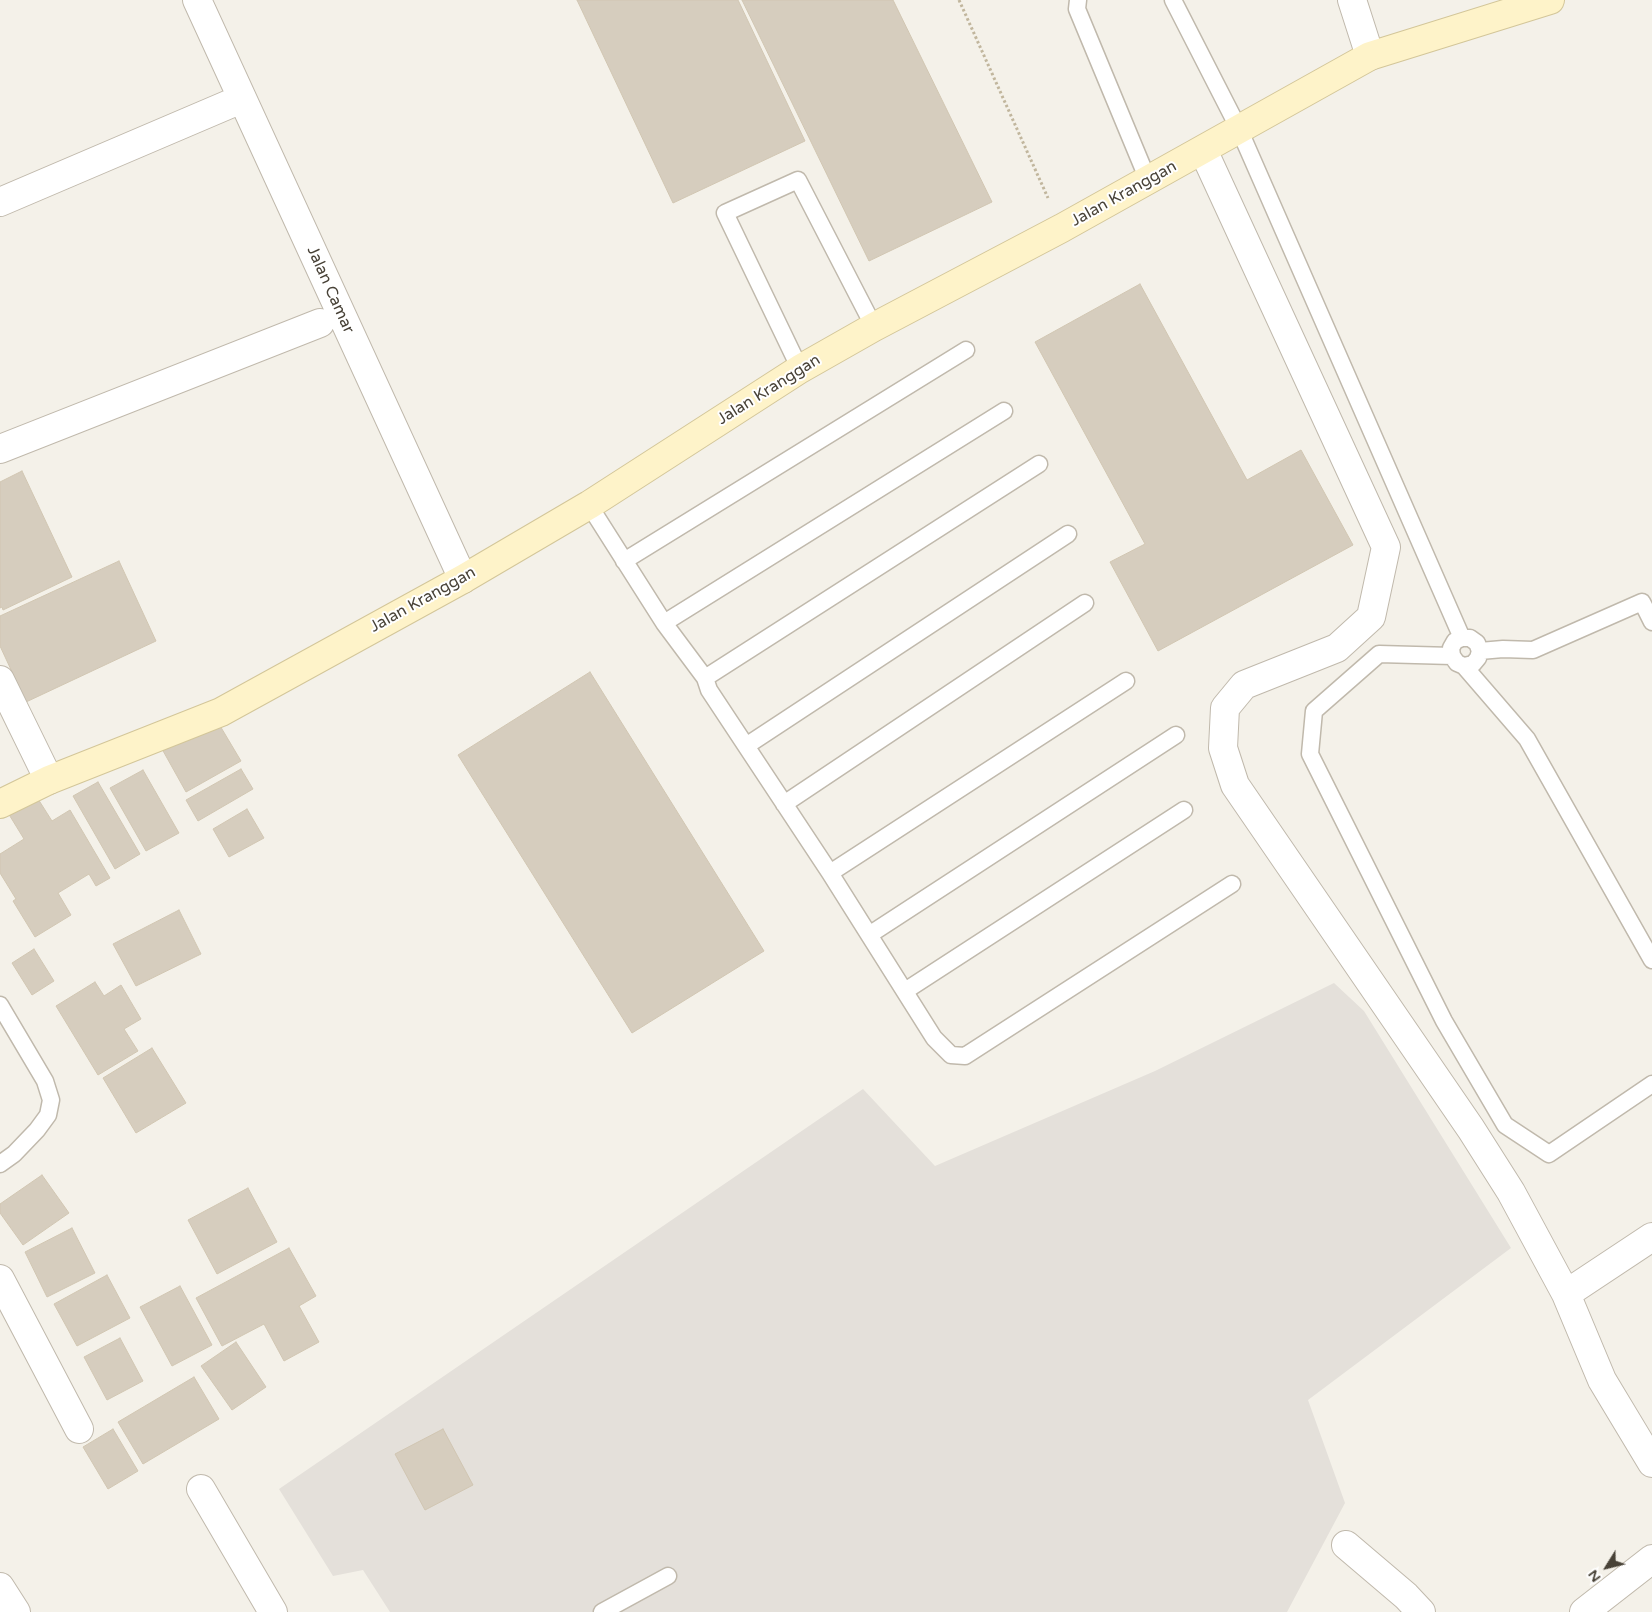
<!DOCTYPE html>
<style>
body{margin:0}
#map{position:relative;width:1652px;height:1612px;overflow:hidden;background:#f4f1e9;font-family:"Varela Round",sans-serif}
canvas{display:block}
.north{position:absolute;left:1582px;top:1542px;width:50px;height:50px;-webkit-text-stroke:4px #fff;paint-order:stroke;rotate:234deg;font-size:14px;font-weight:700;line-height:20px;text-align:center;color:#484237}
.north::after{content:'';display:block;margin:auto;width:18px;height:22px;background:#484237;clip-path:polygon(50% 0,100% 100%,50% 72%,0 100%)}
</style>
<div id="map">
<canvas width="1652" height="1612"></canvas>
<div class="north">N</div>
</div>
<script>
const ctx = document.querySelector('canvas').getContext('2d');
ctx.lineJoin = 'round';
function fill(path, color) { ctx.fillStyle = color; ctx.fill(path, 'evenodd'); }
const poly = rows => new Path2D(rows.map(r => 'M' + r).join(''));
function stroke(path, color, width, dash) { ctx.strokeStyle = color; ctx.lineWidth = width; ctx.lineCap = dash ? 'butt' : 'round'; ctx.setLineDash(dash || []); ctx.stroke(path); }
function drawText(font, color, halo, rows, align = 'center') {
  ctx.font = font + ' "Varela Round",sans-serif'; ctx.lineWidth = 4; ctx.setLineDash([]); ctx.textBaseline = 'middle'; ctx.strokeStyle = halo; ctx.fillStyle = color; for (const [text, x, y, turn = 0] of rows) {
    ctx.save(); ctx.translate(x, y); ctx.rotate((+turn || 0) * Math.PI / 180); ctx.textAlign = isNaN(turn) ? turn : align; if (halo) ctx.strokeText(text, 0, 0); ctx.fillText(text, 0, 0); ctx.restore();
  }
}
fill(poly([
 [1334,983,1364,1011,1511,1248,1308,1400,1345,1503,1287,1612,390,1612,363,1570,333,1576,279,1489,863,1089,935,1166,1155,1071]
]), '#e4e0da');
const building = poly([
 [577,0,738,0,805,141,673,203,577,0],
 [742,0,893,0,992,202,869,261,742,0],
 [1140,284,1247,480,1301,450,1353,545,1158,651,1110,562,1145,544,1035,342,1140,284],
 [22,471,72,577,3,610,2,607,0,608,0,482,22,471],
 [119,561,156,641,26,702,0,646,0,616,119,561],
 [590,672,764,951,632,1033,458,755,590,672],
 [216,719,241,761,186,792,162,749,216,719],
 [241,769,253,789,198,821,186,800,241,769],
 [143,770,179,833,146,851,110,788,143,770],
 [98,782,140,854,115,869,73,796,98,782],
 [33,791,52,821,70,810,110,878,96,886,89,874,58,893,71,915,35,937,13,901,16,899,0,873,0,854,24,839,5,808,33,791],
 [247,809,264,838,229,857,213,829,247,809],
 [179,910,201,954,136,986,113,944,179,910],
 [34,949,54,981,32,995,12,963,34,949],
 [95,982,104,996,121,985,141,1019,124,1029,138,1051,98,1075,56,1006,95,982],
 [152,1048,186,1103,136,1133,103,1078,152,1048],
 [42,1175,69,1213,23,1245,0,1213,0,1204,42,1175],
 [248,1188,277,1242,217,1274,188,1220,248,1188],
 [72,1228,95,1273,47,1297,25,1252,72,1228],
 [289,1248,316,1296,299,1306,319,1342,284,1361,264,1324,222,1346,196,1298,289,1248],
 [107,1275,130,1318,77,1346,54,1304,107,1275],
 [180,1286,212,1345,172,1366,140,1307,180,1286],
 [120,1338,143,1381,107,1400,84,1357,120,1338],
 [236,1342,266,1387,232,1410,201,1366,236,1342],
 [194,1377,219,1419,143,1464,118,1422,194,1377],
 [113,1429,138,1471,108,1489,83,1447,113,1429],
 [443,1429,473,1485,425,1510,395,1454,443,1429]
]);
fill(building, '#d6cdbe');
stroke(building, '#d1c6b2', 1);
const service = poly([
 [1078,0,1077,9,1148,180],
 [1173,0,1239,129,1462,638],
 [800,369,725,213,798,180,874,327],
 [589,505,664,623,705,678,709,690,830,873,934,1038,951,1055,965,1056,1232,884],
 [624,561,966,350],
 [664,623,1004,411],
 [1480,651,1503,649,1533,650,1642,602,1652,622],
 [1452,656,1379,654,1314,711,1310,754,1444,1021,1505,1125,1549,1154,1652,1084],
 [1464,666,1473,664,1478,658,1480,651,1477,643,1470,638,1462,638,1455,641,1451,648,1452,656,1457,663,1464,666,1527,739,1652,960],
 [705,678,1039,464],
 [746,746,1068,534],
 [784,804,1085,603],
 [830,873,1126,681],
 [869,935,1176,735],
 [905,991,1184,810],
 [0,1005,45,1081,51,1100,48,1115,37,1130,14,1154,0,1164],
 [602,1612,668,1576]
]);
const minor = poly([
 [197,0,463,579],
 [1352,0,1370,56],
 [1203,150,1386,547,1371,617,1337,648,1244,685,1225,708,1223,748,1235,785,1471,1129,1511,1192,1566,1294,1602,1380,1652,1463],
 [0,202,232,103],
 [0,449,320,323],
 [0,680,49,780],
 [0,1279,79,1429],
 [1566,1294,1652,1237],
 [201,1489,273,1612],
 [1346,1545,1406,1596,1421,1612],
 [0,1587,16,1612],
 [1584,1612,1652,1559]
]);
const secondary = poly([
 [0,804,49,780,221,712,463,579,589,505,800,369,874,327,1062,228,1370,56,1550,0]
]);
stroke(service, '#c0b9ac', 19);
stroke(minor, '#c0b9ac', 30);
stroke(secondary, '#d3c699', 30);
stroke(poly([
 [959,0,1048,198]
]), '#c1b69d', 3, [2.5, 2.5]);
stroke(service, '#fff', 16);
stroke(minor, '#fff', 28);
stroke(secondary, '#fef3c9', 28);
drawText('16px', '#484237', '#fff', [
 ["Jalan Kranggan",1124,194,-29],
 ["Jalan Camar",330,290,66],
 ["Jalan Kranggan",769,390,-32],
 ["Jalan Kranggan",423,600,-29]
]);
</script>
